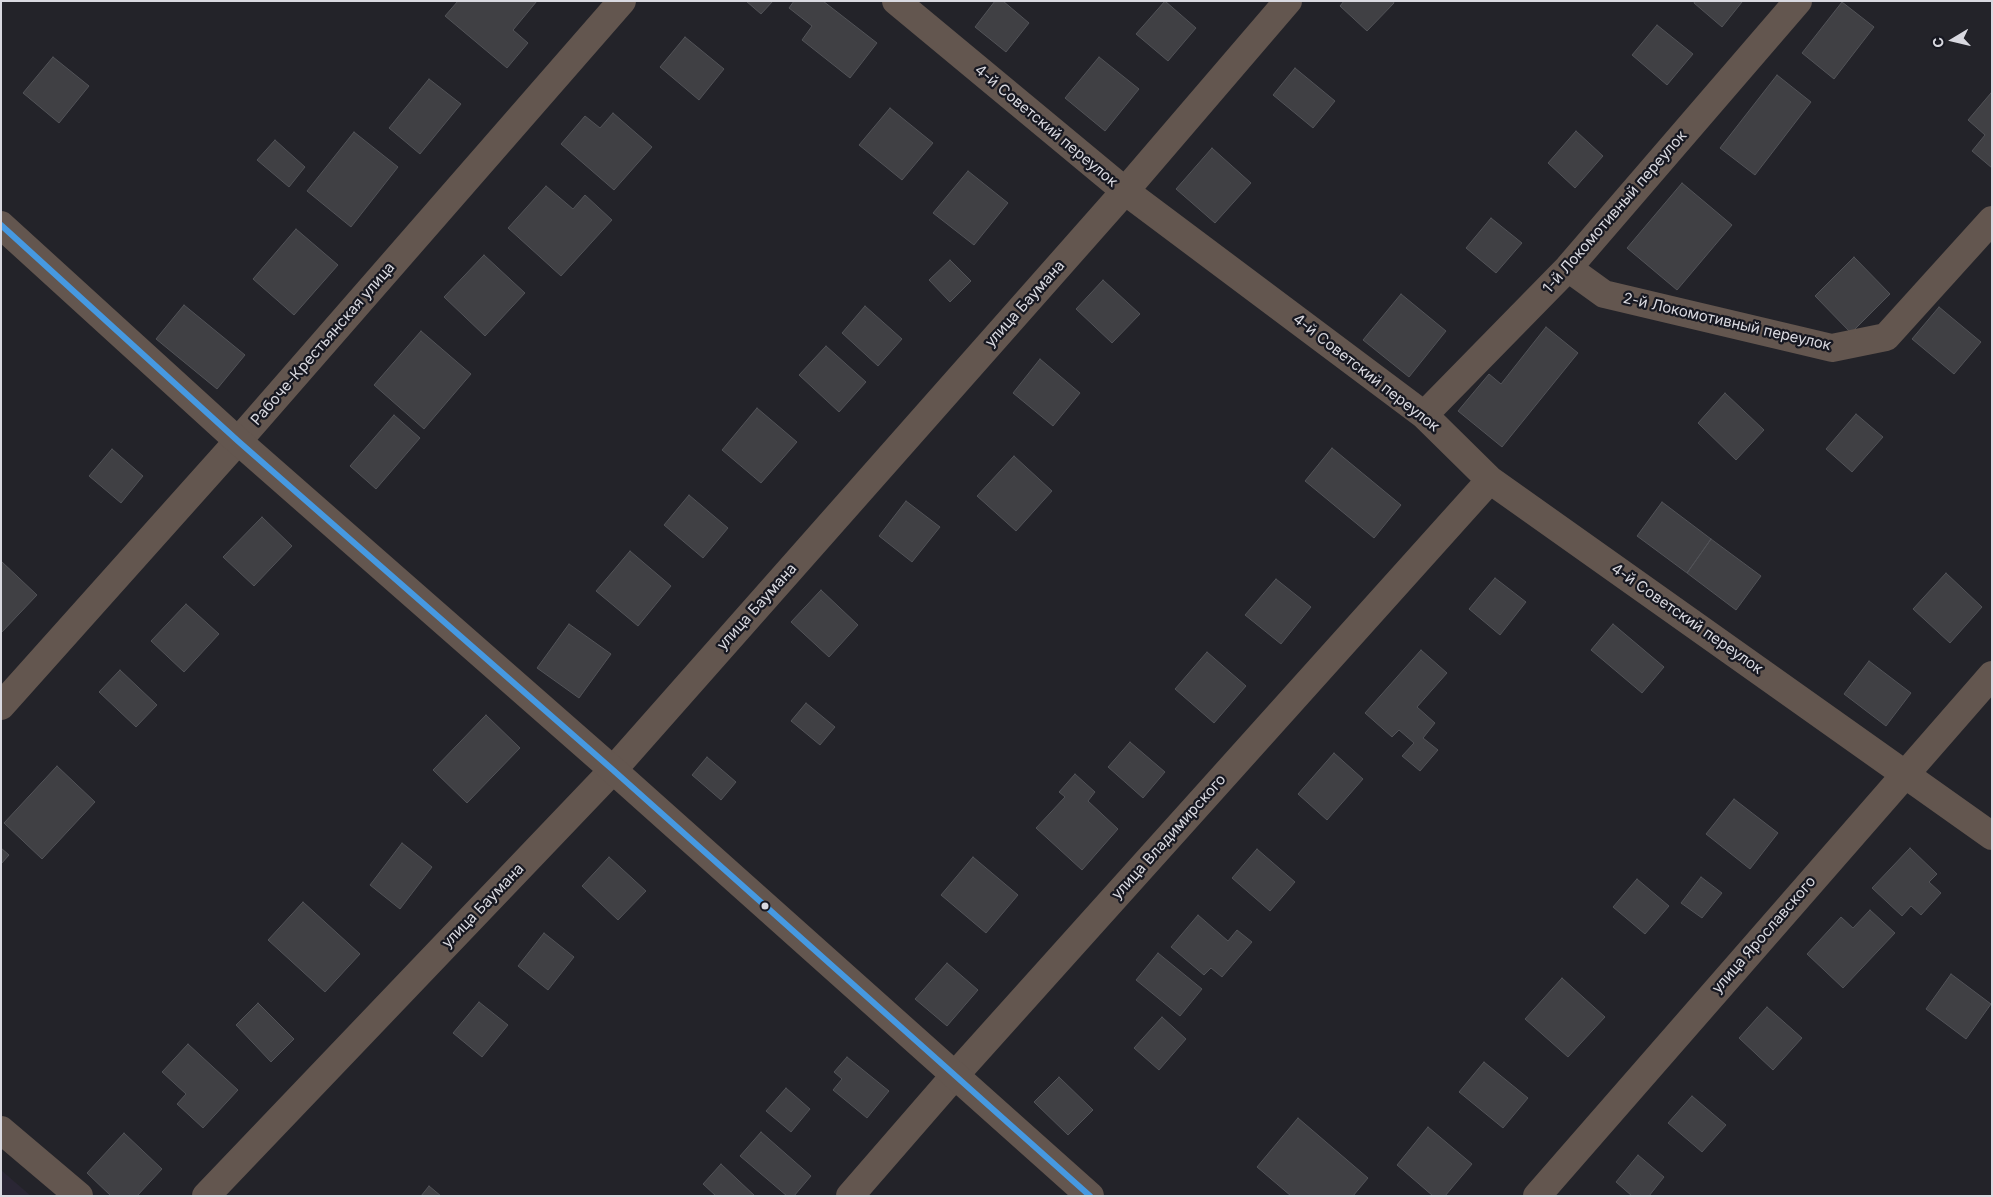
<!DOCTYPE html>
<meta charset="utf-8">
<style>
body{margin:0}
#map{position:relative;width:1993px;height:1197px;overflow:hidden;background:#232329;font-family:Inter,sans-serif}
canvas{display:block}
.frame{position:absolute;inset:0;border:2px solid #d9d9e0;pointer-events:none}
.north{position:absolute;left:1928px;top:15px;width:50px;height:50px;-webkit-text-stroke:4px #171821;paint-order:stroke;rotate:261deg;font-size:14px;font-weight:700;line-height:20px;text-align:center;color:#d9d9e0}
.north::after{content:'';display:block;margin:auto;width:18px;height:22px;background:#d9d9e0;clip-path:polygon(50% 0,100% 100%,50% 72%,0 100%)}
</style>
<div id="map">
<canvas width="1993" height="1197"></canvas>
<div class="frame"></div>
<div class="north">С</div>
</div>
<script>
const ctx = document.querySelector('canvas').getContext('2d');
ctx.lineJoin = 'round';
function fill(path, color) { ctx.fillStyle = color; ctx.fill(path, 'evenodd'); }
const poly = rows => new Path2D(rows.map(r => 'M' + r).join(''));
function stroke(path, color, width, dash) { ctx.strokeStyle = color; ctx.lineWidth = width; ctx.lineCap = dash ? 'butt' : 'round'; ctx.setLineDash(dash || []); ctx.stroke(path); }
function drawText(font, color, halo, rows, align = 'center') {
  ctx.font = font + ' Inter,sans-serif'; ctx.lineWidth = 4.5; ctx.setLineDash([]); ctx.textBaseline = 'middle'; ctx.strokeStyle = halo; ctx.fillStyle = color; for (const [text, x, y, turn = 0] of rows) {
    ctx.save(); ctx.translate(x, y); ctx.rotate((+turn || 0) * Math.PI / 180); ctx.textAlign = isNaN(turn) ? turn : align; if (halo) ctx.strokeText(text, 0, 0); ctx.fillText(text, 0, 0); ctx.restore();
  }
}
fill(poly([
 [1,1170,31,1196,1,1196]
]), '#2a2634');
const building = poly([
 [458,1,537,1,513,30,528,43,507,68,445,16,458,1],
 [746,1,773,1,761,14,746,1],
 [794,1,823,1,877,43,850,78,802,40,812,26,789,8,794,1],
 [995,1,1003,1,1029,23,1006,52,975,27,995,1],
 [1165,1,1196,28,1168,61,1136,34,1165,1],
 [1344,1,1393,1,1394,3,1367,31,1340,6,1344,1],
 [1695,1,1741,1,1742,2,1722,27,1694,3,1695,1],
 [1842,2,1874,27,1834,79,1802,53,1842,2],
 [1657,25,1693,54,1667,85,1632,55,1657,25],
 [685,37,724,69,699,100,660,67,685,37],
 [53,57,89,86,59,123,23,93,53,57],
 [1099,57,1139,89,1105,131,1065,98,1099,57],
 [1295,68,1335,101,1313,128,1273,95,1295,68],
 [1777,75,1811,102,1755,175,1720,148,1777,75],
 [429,79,461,104,420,154,389,128,429,79],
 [1991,93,1992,93,1992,168,1972,151,1985,135,1968,120,1991,93],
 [890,108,933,143,902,180,859,145,890,108],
 [613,113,652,147,614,190,561,144,585,116,600,128,613,113],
 [1576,131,1603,156,1575,188,1548,163,1576,131],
 [354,132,398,167,351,227,307,191,354,132],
 [275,140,305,167,289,187,257,160,275,140],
 [1212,148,1251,183,1215,223,1176,189,1212,148],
 [968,171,1008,203,974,245,933,213,968,171],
 [1682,183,1732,225,1677,290,1627,248,1682,183],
 [546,186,573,209,585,195,612,220,561,276,508,228,546,186],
 [1491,218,1522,243,1496,273,1466,248,1491,218],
 [296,229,338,265,294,315,253,279,296,229],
 [484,255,525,293,485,336,444,297,484,255],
 [1854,257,1890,294,1851,333,1815,296,1854,257],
 [950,260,971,281,950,302,929,280,950,260],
 [1103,280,1140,314,1112,343,1076,309,1103,280],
 [1401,294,1446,331,1409,377,1363,340,1401,294],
 [184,305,245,355,217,389,156,339,184,305],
 [865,306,902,339,878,366,842,333,865,306],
 [1939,307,1981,342,1954,374,1912,339,1939,307],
 [1546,327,1578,353,1502,447,1458,411,1489,374,1501,384,1546,327],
 [421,331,471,374,424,429,374,385,421,331],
 [826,346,866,382,839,412,799,375,826,346],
 [1040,359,1080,393,1053,426,1013,393,1040,359],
 [1725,393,1764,430,1736,460,1698,423,1725,393],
 [757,408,797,442,761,483,722,450,757,408],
 [1856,414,1883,437,1852,472,1826,449,1856,414],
 [394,415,420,438,376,489,350,466,394,415],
 [1332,448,1401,505,1374,538,1305,481,1332,448],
 [112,449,143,476,121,503,89,476,112,449],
 [1014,456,1052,491,1016,531,977,496,1014,456],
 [689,495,728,528,703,558,664,525,689,495],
 [906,501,940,527,912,562,879,536,906,501],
 [1662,502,1711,539,1687,573,1637,536,1662,502],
 [262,517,292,546,254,586,223,557,262,517],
 [1711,539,1761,576,1736,610,1687,573,1711,539],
 [630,551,671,586,638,626,596,591,630,551],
 [1,561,37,595,1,633,1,561],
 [1946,573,1982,607,1950,643,1913,609,1946,573],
 [1495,578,1526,602,1500,635,1469,609,1495,578],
 [1276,579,1311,607,1281,644,1245,615,1276,579],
 [821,590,858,625,829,657,791,622,821,590],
 [186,604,219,634,184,672,151,641,186,604],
 [569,624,611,654,579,698,537,668,569,624],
 [1613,624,1664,667,1642,693,1591,650,1613,624],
 [1421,650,1447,673,1417,707,1435,723,1423,738,1438,750,1420,771,1402,756,1414,743,1399,730,1392,737,1365,713,1421,650],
 [1207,652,1246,686,1214,723,1175,689,1207,652],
 [1869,661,1911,693,1886,726,1844,694,1869,661],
 [120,670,157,705,136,727,99,692,120,670],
 [806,703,835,727,820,745,791,721,806,703],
 [486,715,520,748,467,803,433,770,486,715],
 [1130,742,1165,772,1143,798,1108,767,1130,742],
 [1334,753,1363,779,1327,820,1298,794,1334,753],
 [707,757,736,782,721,800,692,775,707,757],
 [57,766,95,802,42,859,4,823,57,766],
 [1075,774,1095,792,1088,801,1118,829,1082,870,1036,828,1065,797,1059,792,1075,774],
 [1734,799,1778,833,1750,869,1706,834,1734,799],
 [402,843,432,867,400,909,370,885,402,843],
 [1,848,9,855,1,864,1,848],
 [1910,848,1937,874,1929,882,1941,893,1921,915,1911,906,1902,916,1872,888,1910,848],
 [1257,849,1295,882,1270,911,1232,878,1257,849],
 [609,857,646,891,618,920,582,886,609,857],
 [973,857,1018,895,986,933,941,895,973,857],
 [1701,877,1722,893,1702,918,1681,903,1701,877],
 [1637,879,1669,906,1645,934,1613,907,1637,879],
 [303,902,360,954,325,992,268,940,303,902],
 [1870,910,1895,933,1843,988,1807,954,1841,917,1853,928,1870,910],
 [1198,915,1228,941,1237,930,1252,942,1222,977,1211,968,1204,975,1171,947,1198,915],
 [544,933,574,957,548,990,518,966,544,933],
 [1158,953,1202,989,1180,1016,1136,980,1158,953],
 [947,963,978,990,947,1026,915,999,947,963],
 [1951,974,1991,1004,1966,1039,1926,1009,1951,974],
 [1562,978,1605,1017,1568,1057,1525,1019,1562,978],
 [479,1002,508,1025,482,1057,453,1033,479,1002],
 [258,1003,294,1039,271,1062,236,1025,258,1003],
 [1767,1007,1802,1038,1773,1070,1739,1038,1767,1007],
 [1162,1017,1186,1039,1159,1070,1134,1048,1162,1017],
 [188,1044,238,1090,203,1128,177,1104,186,1094,162,1072,188,1044],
 [847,1057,889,1091,867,1118,833,1090,842,1079,834,1072,847,1057],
 [1484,1062,1528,1098,1503,1128,1459,1092,1484,1062],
 [1059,1077,1093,1110,1068,1135,1034,1102,1059,1077],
 [786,1088,810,1109,791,1132,766,1111,786,1088],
 [1692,1096,1726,1125,1702,1152,1668,1123,1692,1096],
 [1298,1118,1368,1178,1353,1196,1291,1196,1257,1167,1298,1118],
 [1428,1127,1472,1164,1445,1196,1433,1196,1397,1165,1428,1127],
 [761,1132,811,1176,794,1196,787,1196,740,1156,761,1132],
 [124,1133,162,1169,137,1196,111,1196,87,1173,124,1133],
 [1638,1155,1664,1177,1649,1196,1632,1196,1616,1182,1638,1155],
 [721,1164,755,1196,716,1196,703,1184,721,1164],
 [429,1186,441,1196,421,1196,429,1186]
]);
fill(building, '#404044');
stroke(building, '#525358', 1);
stroke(poly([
 [896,1,1125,191,1424,415,1490,480,1992,836],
 [1568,268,1604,294,1832,348,1886,337,1992,220],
 [1424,415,1568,268,1798,1],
 [1,706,238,441,622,1],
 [1,1130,79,1196],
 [206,1196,613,770,1125,191,1288,1],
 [850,1196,956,1074,1490,480],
 [1537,1196,1992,675]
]), '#63564f', 28);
stroke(poly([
 [1,225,238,441,613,770,1090,1196]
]), '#63564f', 28);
stroke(poly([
 [1,225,238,441,613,770,1090,1196]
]), '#4699e1', 6);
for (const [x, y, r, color] of [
 [765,906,4.5,"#d9d9e0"]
]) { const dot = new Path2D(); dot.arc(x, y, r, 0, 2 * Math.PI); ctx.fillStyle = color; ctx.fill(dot); stroke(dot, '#171821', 2); }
drawText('15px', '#d9d9e0', '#171821', [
 ["4-й Советский переулок",1046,126,40],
 ["1-й Локомотивный переулок",1615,212,-49],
 ["улица Баумана",1025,304,-48],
 ["2-й Локомотивный переулок",1727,322,13],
 ["Рабоче-Крестьянская улица",323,344,-49],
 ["4-й Советский переулок",1366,373,38],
 ["улица Баумана",757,607,-48],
 ["4-й Советский переулок",1687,619,35],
 ["улица Владимирского",1169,837,-48],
 ["улица Баумана",483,906,-46],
 ["улица Ярославского",1764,935,-49]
]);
</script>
